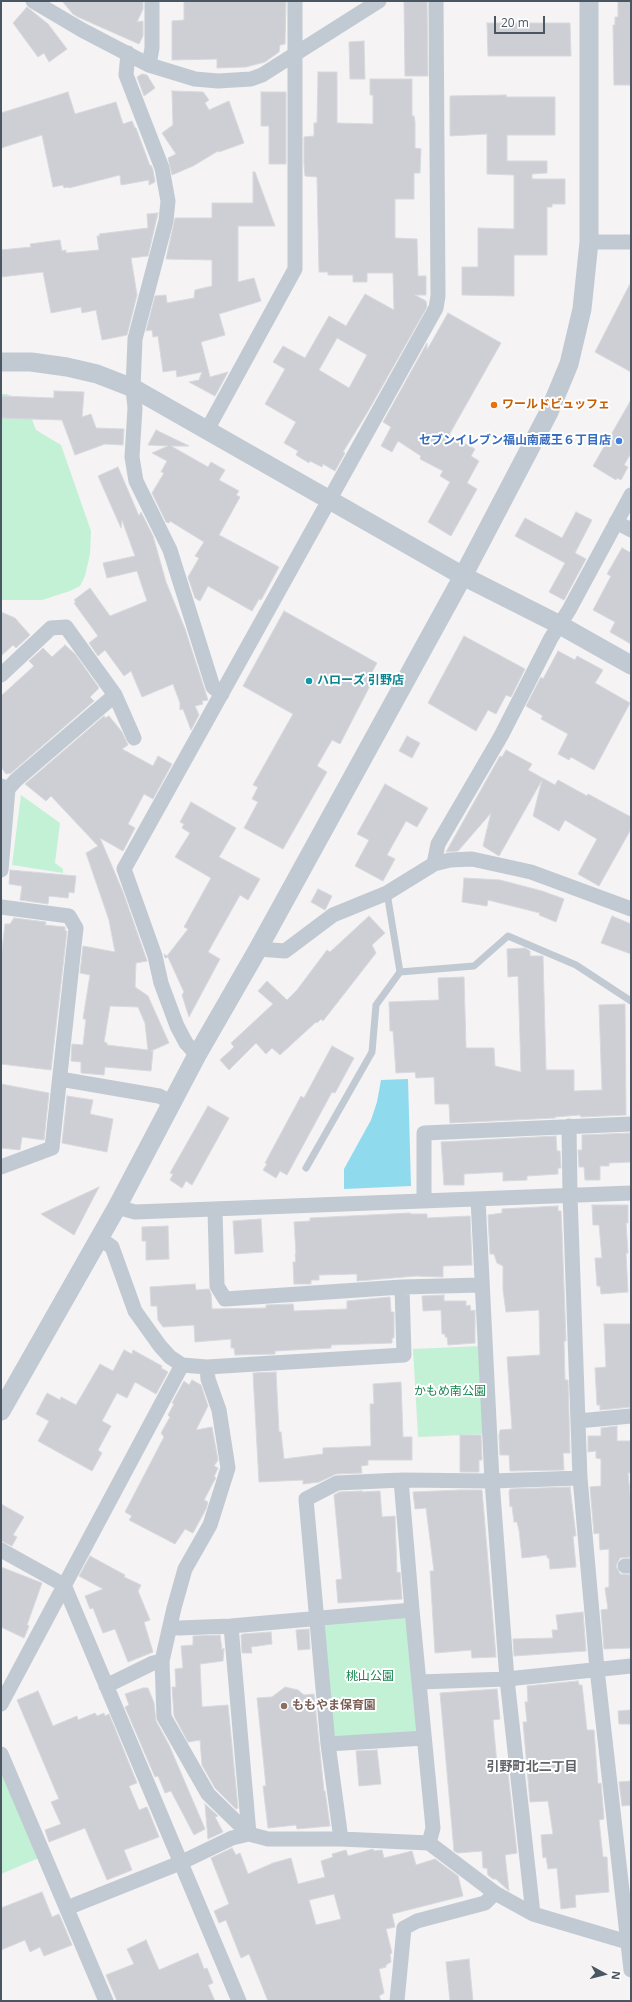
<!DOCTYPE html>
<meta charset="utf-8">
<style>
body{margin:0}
#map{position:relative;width:632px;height:2002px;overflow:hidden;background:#f5f3f3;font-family:"Open Sans",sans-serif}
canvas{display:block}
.frame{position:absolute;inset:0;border:2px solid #4a5661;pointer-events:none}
.north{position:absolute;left:584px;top:1954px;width:40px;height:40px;-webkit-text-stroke:3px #fff;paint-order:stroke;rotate:97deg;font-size:11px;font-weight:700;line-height:16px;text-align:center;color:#4a5661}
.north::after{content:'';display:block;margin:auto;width:14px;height:18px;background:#4a5661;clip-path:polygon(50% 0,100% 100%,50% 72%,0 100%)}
.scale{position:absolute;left:494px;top:16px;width:51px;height:18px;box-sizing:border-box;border:2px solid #4a5661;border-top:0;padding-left:5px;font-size:12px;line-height:14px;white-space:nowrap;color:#4a5661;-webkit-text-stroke:3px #fff;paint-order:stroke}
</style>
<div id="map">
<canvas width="632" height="2002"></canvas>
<div class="frame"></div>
<div class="north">N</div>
<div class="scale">20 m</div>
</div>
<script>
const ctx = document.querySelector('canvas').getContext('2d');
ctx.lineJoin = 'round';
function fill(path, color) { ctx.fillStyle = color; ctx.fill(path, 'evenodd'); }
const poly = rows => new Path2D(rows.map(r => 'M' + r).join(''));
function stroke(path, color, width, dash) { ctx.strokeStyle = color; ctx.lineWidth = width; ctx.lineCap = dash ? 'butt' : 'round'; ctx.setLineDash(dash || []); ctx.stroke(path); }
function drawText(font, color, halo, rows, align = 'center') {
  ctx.font = font + ' "Open Sans","Noto Sans JP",sans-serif'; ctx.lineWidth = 4; ctx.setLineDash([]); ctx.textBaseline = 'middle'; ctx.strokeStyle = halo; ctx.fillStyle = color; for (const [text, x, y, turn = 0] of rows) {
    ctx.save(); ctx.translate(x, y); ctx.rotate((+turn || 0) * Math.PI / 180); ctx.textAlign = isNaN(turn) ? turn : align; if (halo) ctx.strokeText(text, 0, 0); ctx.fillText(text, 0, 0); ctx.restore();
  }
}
fill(poly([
 [1,394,7,394,26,404,36,430,61,445,91,531,90,554,85,576,80,586,70,591,42,600,1,600],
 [21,795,60,823,55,863,63,869,63,873,12,865],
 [482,1346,486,1434,418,1437,413,1349],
 [411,1612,422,1736,330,1742,318,1619],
 [1,1762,41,1857,1,1874]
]), '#c3f1d5');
fill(poly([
 [408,1079,411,1186,344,1189,344,1169,371,1120,377,1102,381,1080]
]), '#90daee');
const building = poly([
 [62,1,143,1,143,9,137,22,143,21,143,36,139,44,78,17,73,14,62,1],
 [184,1,286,1,285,44,280,45,279,52,265,62,246,67,217,68,217,59,172,60,172,21,184,20,184,1],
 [404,1,427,1,428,76,405,76,404,1],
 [618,1,631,1,631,85,614,85,613,25,615,25,615,17,618,17,618,1],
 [27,7,48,24,67,49,49,62,44,53,38,57,13,23,27,7],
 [487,23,570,23,571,56,488,56,487,23],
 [364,41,365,79,350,79,349,42,364,41],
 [318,72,337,72,337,123,373,124,373,95,370,95,370,79,412,79,412,116,414,116,415,122,415,148,421,149,420,173,414,173,414,199,395,199,395,238,417,239,418,276,426,276,426,295,415,295,426,301,427,307,367,413,343,452,345,453,335,471,323,464,322,467,310,461,309,463,296,455,298,451,284,443,296,422,265,404,285,369,273,362,283,346,305,358,329,316,346,326,365,294,394,310,393,273,367,273,367,282,353,282,353,275,328,275,328,272,319,272,317,177,305,176,304,164,304,137,314,136,314,123,317,123,318,72],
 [337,338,367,355,349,388,319,370,337,338],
 [142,74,147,75,155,88,144,96,137,77,142,74],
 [172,91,203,92,209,100,205,103,209,110,229,101,244,143,219,152,218,151,193,166,172,175,168,158,176,154,162,133,173,125,172,91],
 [68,92,75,114,116,102,123,124,132,121,135,128,136,128,150,166,151,165,153,170,155,182,149,185,149,180,121,185,120,175,69,188,68,187,64,188,63,185,53,187,42,135,1,148,1,113,68,92],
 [261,92,286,92,286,164,269,164,269,126,261,126,261,92],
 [506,95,506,97,555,97,555,135,507,135,507,161,547,161,547,173,532,174,532,179,565,179,565,204,552,204,552,207,547,207,547,255,514,255,514,296,462,295,462,267,478,267,478,228,514,229,514,175,487,174,487,134,450,136,450,96,506,95],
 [253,172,255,172,275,226,238,226,238,282,254,278,261,301,219,314,225,335,201,342,210,377,228,372,215,396,189,382,199,380,202,372,177,377,176,370,163,372,158,336,153,337,152,330,146,331,155,296,166,295,167,303,194,298,195,290,212,286,212,260,166,259,175,218,212,218,212,203,253,203,253,172],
 [158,213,148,256,131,258,137,295,127,335,102,340,96,310,82,313,81,307,51,313,43,272,1,277,1,250,31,247,30,244,60,240,62,251,66,250,66,253,99,250,97,236,100,236,99,234,148,228,147,214,158,213],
 [631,282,631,372,595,352,631,282],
 [448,313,501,343,449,435,475,449,471,456,479,461,467,483,477,489,451,536,428,522,450,482,440,476,443,471,420,459,421,456,398,441,392,452,381,446,391,427,383,422,427,343,427,350,448,313],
 [54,391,84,392,82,417,91,414,96,428,124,429,123,445,105,444,75,455,62,420,1,418,1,396,54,398,54,391],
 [631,400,631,453,624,465,628,467,621,480,617,478,616,480,593,466,631,400],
 [156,430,189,446,171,446,208,467,211,462,225,470,219,480,239,491,236,495,240,497,219,535,279,567,261,600,259,599,252,611,208,586,200,601,195,598,188,577,199,558,195,556,204,542,170,521,169,523,166,522,152,493,164,473,161,472,167,461,152,453,168,446,148,445,156,430],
 [118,467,139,516,141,512,153,536,166,582,185,629,208,700,202,701,203,704,195,706,199,715,191,730,183,709,180,710,180,703,173,684,142,697,131,671,124,676,105,650,98,656,89,643,98,636,74,603,76,602,74,600,90,588,110,616,147,601,137,571,107,578,103,563,135,556,122,520,121,528,98,476,118,467],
 [576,512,592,520,575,553,586,559,564,600,549,592,565,563,515,536,525,518,562,538,576,512],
 [622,548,631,553,631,644,610,632,615,622,593,610,611,576,607,574,622,548],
 [284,611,377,663,371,674,375,676,340,744,332,740,317,766,327,772,283,849,244,828,258,802,252,799,258,787,253,785,293,714,243,686,284,611],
 [1,612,15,618,30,635,16,648,13,645,1,656,1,612],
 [464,636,525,669,511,697,506,695,496,714,488,710,476,731,428,703,464,636],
 [65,645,75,654,99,688,90,697,94,701,11,773,6,774,1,767,1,696,34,666,29,661,43,648,52,657,65,645],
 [558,651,575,660,577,656,603,670,595,683,630,703,594,770,571,757,569,760,558,754,568,734,541,719,543,716,526,706,541,677,543,679,558,651],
 [104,716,105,718,109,716,122,732,128,745,122,749,153,766,158,756,172,764,153,799,144,794,128,824,135,828,123,851,100,838,123,892,146,958,147,961,136,963,135,987,148,996,169,1043,151,1051,153,1051,151,1071,105,1067,104,1075,81,1073,81,1062,71,1061,72,1044,83,1045,86,1019,83,1019,90,975,80,973,83,946,115,952,109,920,86,853,98,846,51,796,46,801,25,784,104,716],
 [110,1006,138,1007,145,1023,148,1050,107,1045,107,1043,104,1042,110,1006],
 [407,736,420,743,412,758,399,751,407,736],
 [506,750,532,764,528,770,555,785,558,780,587,796,588,794,631,817,631,829,599,886,578,874,597,839,565,820,559,831,533,816,542,780,499,856,483,846,491,813,458,851,446,852,500,756,502,757,506,750],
 [385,784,428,808,417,827,406,821,387,855,395,859,383,881,355,866,369,840,357,834,385,784],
 [191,802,236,828,219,857,260,879,248,900,240,895,208,952,220,959,189,1017,182,995,184,992,168,957,165,958,164,954,167,956,188,929,184,927,211,878,175,857,190,833,182,828,184,824,180,822,191,802],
 [10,870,76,876,74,893,69,892,68,898,49,896,48,904,20,900,22,886,9,884,10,870],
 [464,878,500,880,542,891,564,899,556,922,539,915,540,913,488,900,487,906,462,902,464,878],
 [318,889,332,896,325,910,311,902,318,889],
 [369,916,385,933,372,945,376,953,323,1021,321,1019,317,1023,316,1022,280,1055,272,1048,266,1054,256,1043,229,1070,220,1060,234,1047,231,1043,273,1004,258,991,267,981,287,1000,297,990,327,950,330,952,369,916],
 [612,916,631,924,631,954,601,943,612,916],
 [14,918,46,922,45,925,65,927,65,931,67,931,51,1070,1,1064,1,958,5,924,10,924,14,918],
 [525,948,530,951,530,956,543,956,546,1070,574,1070,574,1091,602,1090,599,1005,625,1004,626,1115,581,1117,580,1115,555,1117,555,1118,450,1123,449,1104,435,1104,434,1077,416,1078,415,1072,396,1073,393,1031,390,1031,389,1002,439,1000,438,978,464,977,466,1048,494,1048,495,1066,521,1072,518,976,508,977,507,949,525,948],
 [332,1046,354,1058,335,1093,332,1092,287,1175,280,1171,276,1178,263,1170,267,1164,265,1163,301,1096,304,1098,332,1046],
 [1,1084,49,1093,44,1140,22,1137,20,1150,1,1148,1,1084],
 [67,1096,93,1100,90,1114,113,1119,107,1152,62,1143,67,1096],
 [208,1106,229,1118,192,1185,186,1181,182,1188,170,1180,173,1174,170,1173,208,1106],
 [631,1133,631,1162,609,1163,609,1166,600,1166,600,1180,585,1180,584,1167,579,1167,578,1150,582,1150,582,1135,631,1133],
 [556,1136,557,1151,560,1151,561,1168,558,1168,558,1174,527,1176,527,1180,503,1181,503,1172,464,1174,464,1185,444,1185,441,1142,556,1136],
 [99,1187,74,1235,41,1214,99,1187],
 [592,1205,628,1205,628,1223,626,1223,628,1253,626,1253,628,1292,601,1294,600,1286,597,1286,595,1258,602,1258,599,1225,593,1225,592,1205],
 [558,1206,558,1211,561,1211,562,1233,566,1341,564,1341,565,1380,568,1380,570,1453,563,1453,564,1470,510,1471,509,1455,500,1455,499,1435,500,1430,512,1429,507,1357,540,1355,539,1310,506,1312,503,1290,503,1266,497,1263,494,1254,490,1254,488,1215,502,1213,502,1209,558,1206],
 [410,1213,410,1214,427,1214,427,1218,470,1216,472,1265,443,1266,443,1277,416,1276,357,1281,357,1274,319,1275,319,1280,311,1280,311,1284,294,1284,293,1262,296,1262,295,1254,296,1254,294,1222,310,1221,310,1218,410,1213],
 [261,1219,263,1252,235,1254,233,1221,261,1219],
 [168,1226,169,1259,146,1260,146,1241,142,1241,142,1227,168,1226],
 [195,1284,196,1290,209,1289,211,1294,212,1309,266,1308,266,1305,293,1304,294,1311,347,1309,347,1301,390,1297,391,1312,394,1312,394,1338,392,1338,392,1343,331,1345,331,1348,275,1351,275,1354,235,1355,234,1348,231,1348,231,1339,195,1342,194,1325,163,1327,158,1320,157,1306,151,1306,150,1287,195,1284],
 [444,1295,444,1301,466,1301,466,1306,470,1305,471,1311,475,1310,475,1343,448,1345,447,1337,445,1337,445,1334,442,1334,441,1310,423,1311,422,1296,444,1295],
 [604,1324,631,1324,631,1407,600,1410,600,1405,597,1405,595,1368,606,1367,604,1324],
 [124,1350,132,1354,133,1350,162,1366,161,1368,168,1372,156,1394,135,1382,127,1398,117,1393,102,1421,111,1426,98,1450,102,1453,92,1471,38,1441,49,1421,36,1414,47,1393,60,1400,61,1397,76,1405,100,1364,113,1371,124,1350],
 [276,1372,279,1432,281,1432,284,1459,323,1454,323,1448,371,1446,370,1404,374,1404,373,1384,401,1382,403,1437,412,1437,412,1460,368,1460,368,1465,361,1466,362,1473,336,1474,319,1482,303,1484,303,1480,259,1482,253,1373,276,1372],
 [192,1380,201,1385,208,1406,196,1430,212,1427,218,1460,214,1466,218,1468,214,1477,216,1478,214,1481,204,1500,208,1502,206,1509,193,1533,185,1529,175,1544,129,1520,132,1516,125,1512,164,1437,161,1433,170,1417,168,1415,174,1404,172,1403,184,1381,189,1385,192,1380],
 [617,1426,617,1441,631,1441,631,1473,628,1473,631,1504,631,1557,620,1558,616,1566,620,1574,631,1575,631,1648,604,1649,601,1610,608,1609,605,1588,609,1587,609,1549,600,1550,599,1533,594,1534,590,1487,601,1486,601,1459,596,1458,596,1451,588,1452,588,1436,601,1436,601,1428,617,1426],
 [460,1435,481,1435,482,1460,479,1460,479,1472,460,1472,460,1435],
 [570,1487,576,1536,573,1536,576,1567,550,1569,549,1558,547,1558,547,1555,522,1558,519,1530,517,1522,514,1522,512,1506,510,1507,509,1492,510,1489,570,1487],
 [461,1490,482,1490,496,1657,472,1658,471,1650,435,1653,430,1571,434,1571,426,1508,415,1509,413,1492,461,1490],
 [362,1491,362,1492,380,1491,382,1517,395,1516,397,1573,400,1572,402,1599,338,1603,336,1580,342,1579,334,1495,339,1492,362,1491],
 [1,1504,24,1517,13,1535,17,1537,12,1546,1,1541,1,1504],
 [90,1556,125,1575,124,1577,141,1585,138,1591,150,1620,144,1622,153,1652,128,1662,115,1629,103,1633,93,1608,90,1609,85,1596,103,1589,79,1576,90,1556],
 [1,1567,42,1583,27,1625,29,1626,24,1638,1,1627,1,1567],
 [583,1612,586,1651,514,1656,513,1639,553,1638,552,1630,558,1630,556,1615,583,1612],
 [309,1629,310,1649,298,1650,296,1630,309,1629],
 [271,1632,272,1644,251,1647,252,1653,242,1653,241,1635,243,1634,271,1632],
 [220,1635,222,1650,224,1648,223,1661,200,1664,202,1707,228,1705,238,1808,236,1809,215,1788,202,1765,200,1740,188,1742,174,1716,172,1687,176,1687,175,1669,183,1668,181,1646,193,1645,193,1636,220,1635],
 [578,1681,579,1685,582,1685,587,1730,594,1730,598,1784,601,1783,604,1819,599,1820,603,1857,607,1857,609,1892,575,1895,576,1907,561,1909,557,1868,548,1869,546,1857,543,1858,541,1835,553,1834,548,1801,530,1802,523,1722,527,1722,525,1702,528,1702,527,1686,578,1681],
 [285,1687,298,1690,304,1695,314,1694,324,1791,325,1791,330,1826,297,1829,296,1825,268,1828,263,1786,266,1786,257,1698,272,1697,285,1687],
 [143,1688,148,1688,154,1703,156,1721,169,1745,205,1829,194,1835,171,1791,165,1793,158,1776,155,1777,125,1707,129,1705,125,1694,143,1688],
 [497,1689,500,1719,493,1720,497,1765,507,1764,517,1853,505,1855,509,1891,496,1879,493,1879,488,1875,487,1868,483,1868,482,1851,458,1853,454,1851,440,1693,497,1689],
 [38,1691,53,1726,77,1716,78,1720,95,1713,97,1716,104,1713,105,1716,109,1714,137,1783,129,1786,139,1810,147,1807,159,1837,124,1850,132,1870,107,1880,85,1828,49,1842,45,1830,61,1824,51,1802,59,1799,17,1700,38,1691],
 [631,1710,631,1724,619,1724,618,1711,631,1710],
 [377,1750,381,1784,359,1786,356,1751,377,1750],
 [631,1781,631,1805,622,1806,619,1782,631,1781],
 [205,1804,218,1816,215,1817,223,1832,208,1839,205,1804],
 [232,1848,236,1855,240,1853,248,1874,273,1863,291,1858,298,1884,325,1877,321,1861,333,1857,332,1854,346,1850,348,1856,373,1849,374,1851,382,1850,384,1858,412,1851,416,1865,435,1859,458,1876,463,1896,392,1914,395,1927,386,1929,392,1953,390,1954,391,1962,386,1965,386,1967,379,1969,384,1993,379,1996,381,2001,268,2001,249,1954,241,1958,226,1920,219,1923,214,1911,229,1904,211,1858,232,1848],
 [334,1894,341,1919,316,1925,309,1900,334,1894],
 [42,1892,52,1917,59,1914,72,1945,44,1956,40,1947,30,1952,25,1940,1,1950,1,1908,42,1892],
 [146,1940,159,1970,198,1953,204,1969,207,1968,213,1983,208,1985,215,2001,117,2001,106,1975,134,1964,127,1949,146,1940],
 [469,1959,473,2001,450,2001,446,1962,469,1959]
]);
fill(building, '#cdcfd5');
stroke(building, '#d7d9de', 1);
stroke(poly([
 [387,893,400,972,474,966,508,936,576,965,631,1001],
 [306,1168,372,1052,376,1005,400,972]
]), '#c1cad2', 7);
stroke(poly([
 [33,1,82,30,149,65,195,79,218,81,251,79,262,75,379,1],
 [128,53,126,75,162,168,168,201,166,221,135,339,133,388,135,408,132,457,136,481,170,550,213,687,222,694],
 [149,65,152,48,152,1],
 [589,242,631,242],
 [207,430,295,269,295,1],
 [616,522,631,530],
 [1,675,51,628,66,627,115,695,16,780,8,789],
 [115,695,134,738],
 [1,786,8,789,1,870],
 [434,864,438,844,501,736,551,638,569,610,631,495],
 [1,907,69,916,76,928,52,1148,1,1167],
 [258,949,285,951,333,915,387,893,434,864,450,860,472,859,531,872,631,909],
 [197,1055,186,1043,177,1026,161,983,155,956,124,869,436,308,438,296,436,1],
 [60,1079,159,1096,173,1103],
 [569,1126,570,1195,580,1478,597,1669,631,1970],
 [478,1199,492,1481,507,1679,533,1914],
 [424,1201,424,1133,631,1124],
 [117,1207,135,1212,631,1193],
 [215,1209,217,1286,225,1299,402,1287,482,1285],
 [99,1238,112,1247,135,1311,160,1346,170,1357,182,1365,207,1367,404,1355,402,1287],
 [207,1367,208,1379,219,1410,228,1468,210,1525,185,1569,174,1608,162,1661,164,1717,208,1794,249,1834],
 [578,1421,631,1416],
 [401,1480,412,1610],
 [1,1550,64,1585,239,2001],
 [625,1566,631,1566],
 [231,1626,249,1834],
 [419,1682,507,1679,631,1666],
 [106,1686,153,1663,162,1661],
 [1,1704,182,1365],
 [328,1744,424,1738],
 [1,1754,106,2001],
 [341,1839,328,1744,306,1499,337,1483,401,1480,492,1481,580,1478],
 [429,1843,495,1893,533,1914,631,1943],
 [67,1908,180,1863,232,1838,249,1834,268,1839,341,1839,429,1843,433,1828,412,1610,231,1626,179,1628,170,1627],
 [397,2001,404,1928,417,1921,485,1903,495,1893]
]), '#c1cad2', 15);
stroke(poly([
 [1,362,31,362,67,367,97,374,133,388,463,576,560,625,631,665],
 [1,1411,117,1207,197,1055,258,949,463,576,549,412,569,364,582,309,589,242,589,1]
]), '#c1cad2', 19);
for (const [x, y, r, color] of [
 [494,405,4,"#e8710a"],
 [619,441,4,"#3f7fe0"],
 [309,681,4,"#0f9aa8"],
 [284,1706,4,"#8d6e63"]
]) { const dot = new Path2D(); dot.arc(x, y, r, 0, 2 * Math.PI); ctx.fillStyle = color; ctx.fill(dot); stroke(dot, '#fff', 1.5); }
drawText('bold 12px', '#c56008', '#fff', [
 ["ワールドビュッフェ",502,405]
], 'left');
drawText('bold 12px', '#366cbe', '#fff', [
 ["セブンイレブン福山南蔵王６丁目店",611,441]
], 'right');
drawText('bold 12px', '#0d838f', '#fff', [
 ["ハローズ 引野店",317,681]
], 'left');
drawText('12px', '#17864f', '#fff', [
 ["かもめ南公園",450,1392],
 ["桃山公園",370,1677]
]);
drawText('bold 12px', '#785e54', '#fff', [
 ["ももやま保育園",292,1706]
], 'left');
drawText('bold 13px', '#5f6368', '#fff', [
 ["引野町北二丁目",532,1767]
]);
</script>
